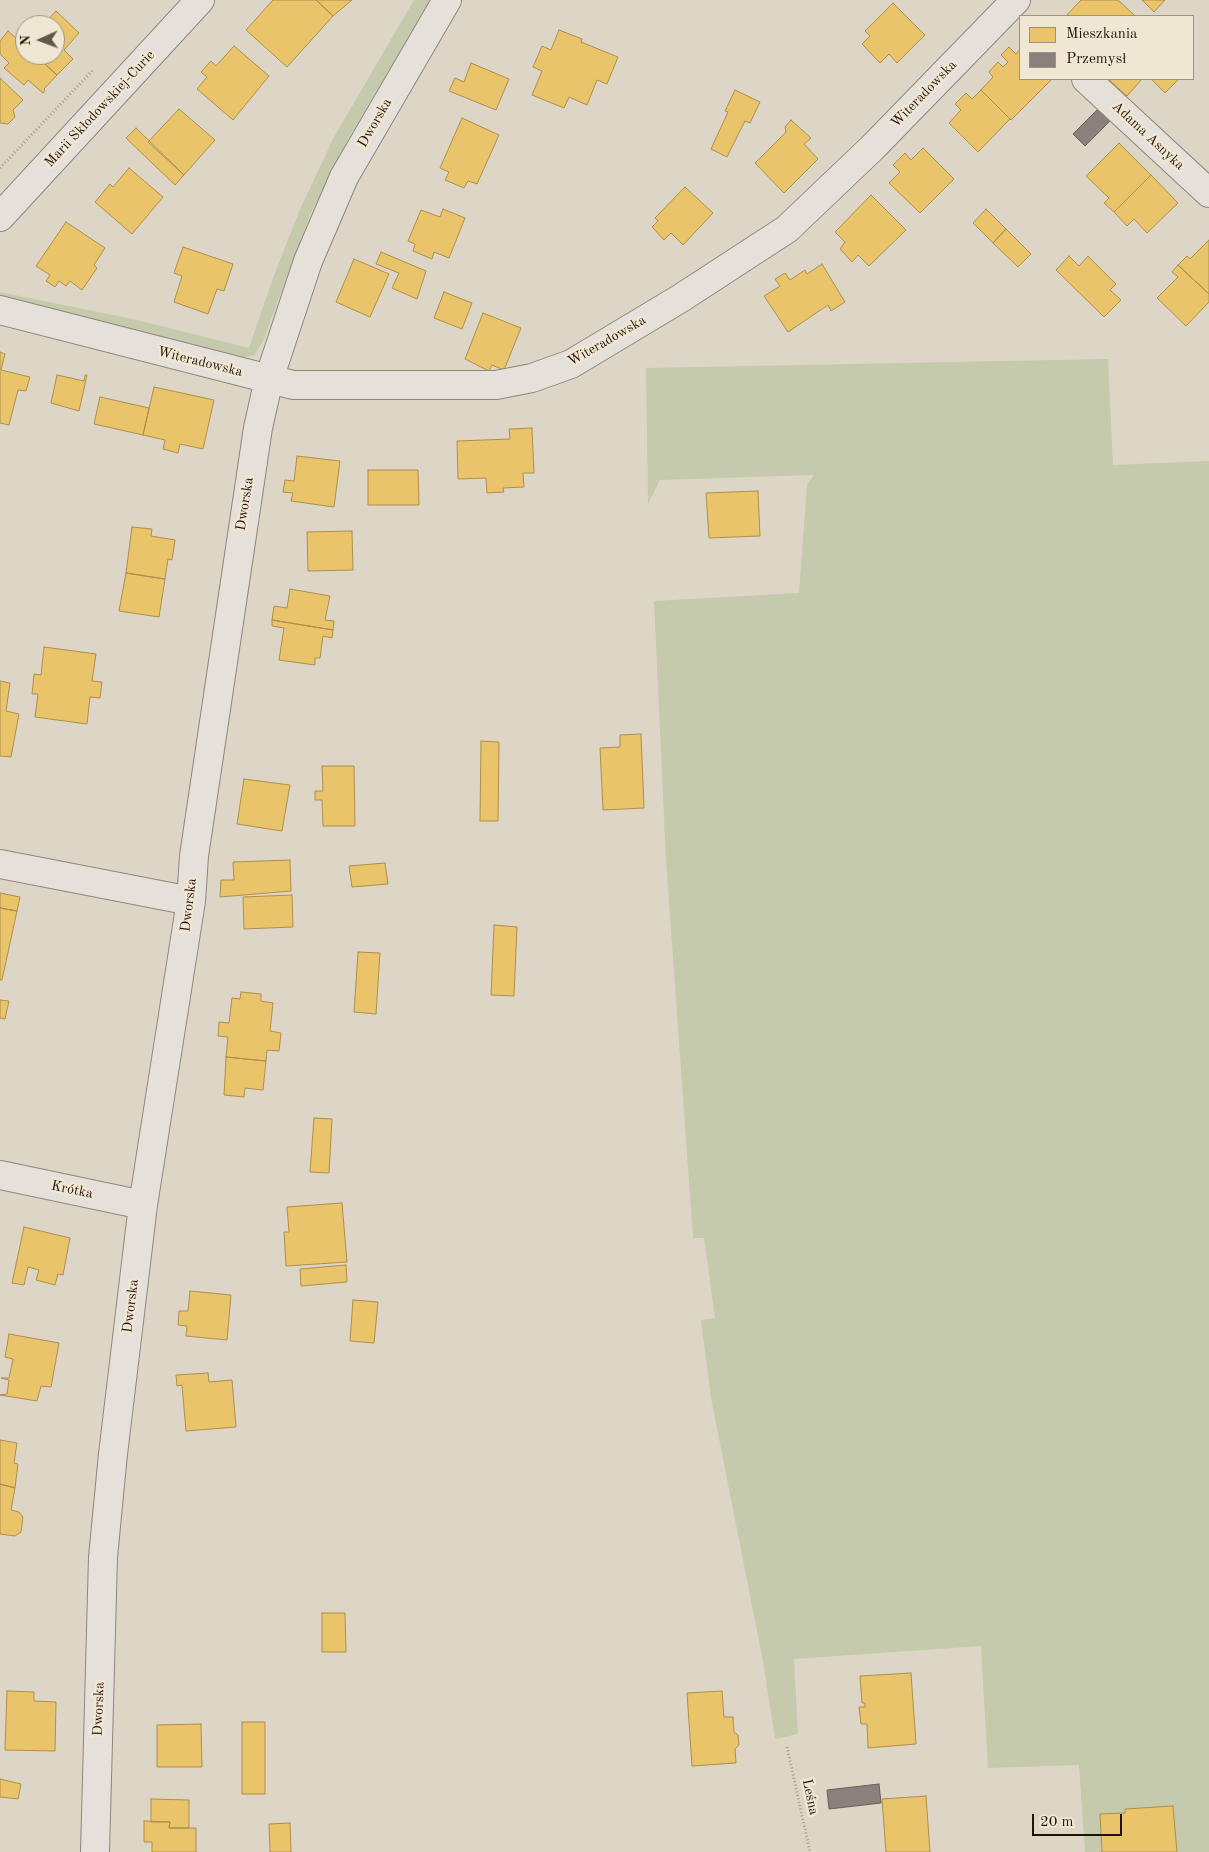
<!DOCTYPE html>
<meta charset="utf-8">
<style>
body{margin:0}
#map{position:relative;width:1209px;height:1852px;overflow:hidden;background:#ddd6c6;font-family:"Old Standard TT",serif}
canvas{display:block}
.legend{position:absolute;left:1019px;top:15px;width:175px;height:65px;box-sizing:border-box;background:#efe7d4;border:1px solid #9f9182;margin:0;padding:6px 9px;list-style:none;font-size:15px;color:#261006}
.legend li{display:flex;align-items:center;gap:10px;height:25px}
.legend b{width:25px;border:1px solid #9f9182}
.north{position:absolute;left:15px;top:15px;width:50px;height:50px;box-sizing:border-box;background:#efe7d4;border:1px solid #9f9182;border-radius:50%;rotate:268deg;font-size:14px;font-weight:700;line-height:20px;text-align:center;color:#261006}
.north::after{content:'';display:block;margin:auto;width:18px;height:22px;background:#665549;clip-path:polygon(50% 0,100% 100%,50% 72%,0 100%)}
.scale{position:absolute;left:1032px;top:1814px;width:90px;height:22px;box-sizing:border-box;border:2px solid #261006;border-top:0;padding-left:6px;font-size:15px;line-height:18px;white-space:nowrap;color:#261006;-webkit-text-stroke:4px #efe7d4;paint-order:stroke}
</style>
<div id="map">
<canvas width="1209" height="1852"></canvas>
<ul class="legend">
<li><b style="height:14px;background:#e9c46a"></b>Mieszkania</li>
<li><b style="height:14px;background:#8a817c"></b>Przemysł</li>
</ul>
<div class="north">N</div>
<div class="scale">20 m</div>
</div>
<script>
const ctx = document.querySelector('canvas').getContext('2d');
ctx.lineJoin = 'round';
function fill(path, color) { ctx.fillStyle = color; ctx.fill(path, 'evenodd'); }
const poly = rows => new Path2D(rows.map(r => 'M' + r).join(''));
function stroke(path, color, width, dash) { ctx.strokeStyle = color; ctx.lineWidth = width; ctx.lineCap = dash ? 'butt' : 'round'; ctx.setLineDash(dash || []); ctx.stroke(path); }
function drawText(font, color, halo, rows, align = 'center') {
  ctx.font = font + ' "Old Standard TT",serif'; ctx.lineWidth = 5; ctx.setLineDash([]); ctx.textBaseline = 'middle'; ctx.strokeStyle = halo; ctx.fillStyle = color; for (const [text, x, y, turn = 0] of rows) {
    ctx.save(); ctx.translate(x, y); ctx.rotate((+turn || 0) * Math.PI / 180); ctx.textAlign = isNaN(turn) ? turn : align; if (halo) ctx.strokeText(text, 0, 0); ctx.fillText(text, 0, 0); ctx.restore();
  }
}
fill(poly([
 [414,0,430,0,347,141,311,213,263,341,254,356,244,357,0,298,0,292,137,320,249,348,274,275,301,207,334,137],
 [1108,359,1113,465,1209,461,1209,1852,1085,1852,1079,1765,988,1768,981,1646,794,1659,798,1734,775,1739,763,1661,711,1398,701,1320,715,1318,704,1238,693,1238,666,860,654,601,799,593,807,485,814,475,660,480,648,504,646,368]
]), '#c4caab');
const homes = poly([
 [273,0,316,0,333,16,287,67,246,30,273,0],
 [316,0,352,0,333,16,316,0],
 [1081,0,1118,0,1135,16,1066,16,1081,0],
 [1142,0,1165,0,1154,12,1142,0],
 [893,3,925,35,897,63,889,54,880,63,862,44,870,36,865,31,893,3],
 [56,11,79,33,64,50,73,59,57,75,35,55,55,55,55,25,43,25,56,11],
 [559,30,582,39,581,42,618,57,607,84,597,80,587,105,569,97,564,108,532,95,542,71,533,67,542,46,551,50,559,30],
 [8,31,25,46,25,55,35,55,57,75,44,89,45,90,43,93,28,80,24,85,4,68,9,63,0,54,0,41,8,31],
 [234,46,269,76,233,120,197,89,207,77,201,72,211,61,216,66,234,46],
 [1009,47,1016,54,1020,49,1020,79,1052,79,1011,120,981,90,993,77,989,72,998,62,1003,67,1008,62,1001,55,1009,47],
 [471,63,509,79,496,110,449,91,455,78,464,82,471,63],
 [0,78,23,100,13,110,15,117,8,124,0,123,0,78],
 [1108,79,1142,79,1127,96,1108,79],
 [1151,79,1179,79,1165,93,1151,79],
 [735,90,760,102,750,123,745,121,727,157,711,149,728,112,725,111,735,90],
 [981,90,1010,119,978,152,949,123,961,110,955,104,966,93,972,99,981,90],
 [179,109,215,140,184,175,148,142,179,109],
 [462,118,499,135,477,184,468,181,464,188,445,180,449,172,440,168,462,118],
 [791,120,811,138,804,144,818,159,784,193,755,163,786,132,785,127,791,120],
 [136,128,184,175,175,185,126,138,136,128],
 [1119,143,1151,175,1114,212,1104,203,1109,198,1086,176,1119,143],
 [923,148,954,179,920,213,889,183,900,172,893,165,905,153,911,160,923,148],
 [129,168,163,197,132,234,95,202,110,184,113,187,129,168],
 [1151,175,1178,203,1147,233,1134,219,1127,226,1114,212,1151,175],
 [685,187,713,213,683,245,671,233,664,240,652,227,658,221,655,218,685,187],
 [871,195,906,230,869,266,858,255,852,262,840,249,845,242,835,232,871,195],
 [443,209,465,218,449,258,434,252,432,259,413,251,415,244,408,241,421,210,440,217,443,209],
 [986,209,1006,229,993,243,973,223,986,209],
 [66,222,105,248,94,265,97,268,82,290,70,281,66,286,59,281,55,287,46,281,50,275,36,266,66,222],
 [1006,229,1031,254,1018,267,993,243,1006,229],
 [1209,240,1209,294,1178,265,1187,256,1190,259,1209,240],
 [183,247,233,264,224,291,217,289,208,314,174,302,182,276,174,273,183,247],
 [381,252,426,271,417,299,392,288,399,273,376,264,381,252],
 [1069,256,1079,266,1088,256,1116,284,1110,290,1121,300,1104,317,1056,270,1069,256],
 [354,259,389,274,370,317,336,302,354,259],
 [822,264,845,302,831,311,828,305,788,332,764,296,780,286,775,279,785,273,790,280,805,270,807,274,822,264],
 [1178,265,1209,294,1209,302,1186,326,1157,298,1178,277,1172,272,1178,265],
 [444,292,472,303,462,329,434,318,444,292],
 [483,313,521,328,504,370,492,365,489,371,465,359,483,313],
 [0,352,5,354,1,370,30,377,26,391,18,390,9,425,0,423,0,352],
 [57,375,84,381,85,375,87,375,79,411,51,403,57,375],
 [154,387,214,400,203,449,180,444,178,453,163,449,165,440,143,435,154,387],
 [100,397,149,408,143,435,94,424,100,397],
 [532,428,534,473,523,473,524,487,503,488,504,492,487,493,486,478,458,479,457,441,510,439,509,429,532,428],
 [297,456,340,461,334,507,291,501,293,493,283,492,285,480,294,481,297,456],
 [368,470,418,470,419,505,368,505,368,470],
 [758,491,760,536,709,538,706,493,758,491],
 [132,527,152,529,151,536,175,540,172,560,168,559,165,579,126,573,132,527],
 [352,531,353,570,308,571,307,532,352,531],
 [126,573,165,579,159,617,119,611,126,573],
 [290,589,330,596,325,620,334,621,333,630,272,620,274,606,287,608,290,589],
 [272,620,333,630,332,638,323,636,320,658,315,658,315,665,279,660,284,628,272,626,272,620],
 [44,647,96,654,92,681,102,682,100,698,90,697,87,724,35,717,38,694,32,694,34,674,41,675,44,647],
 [0,681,10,683,6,711,19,714,11,757,0,756,0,681],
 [641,734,644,808,603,810,600,748,620,747,620,735,641,734],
 [481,741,499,742,498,821,480,821,481,741],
 [322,766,354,766,355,826,323,826,322,800,315,800,315,791,323,791,322,766],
 [244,779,290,785,282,831,237,824,244,779],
 [290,860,291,891,220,897,221,880,234,880,233,862,290,860],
 [385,863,388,884,352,887,349,866,385,863],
 [0,893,20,897,17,911,0,908,0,893],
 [292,895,293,927,244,929,243,897,292,895],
 [0,908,17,911,2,980,0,980,0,908],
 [494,925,517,927,514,996,491,995,494,925],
 [358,952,380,953,376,1014,354,1012,358,952],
 [241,992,261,994,261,1001,273,1003,270,1031,281,1033,279,1051,267,1050,266,1061,226,1057,228,1037,218,1036,219,1022,229,1023,232,998,240,999,241,992],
 [0,1000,9,1001,5,1019,0,1018,0,1000],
 [226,1057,266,1061,263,1090,245,1088,244,1097,224,1095,226,1057],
 [314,1118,332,1119,329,1173,310,1172,314,1118],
 [342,1203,347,1262,286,1266,284,1232,289,1232,287,1207,342,1203],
 [24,1227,70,1238,63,1275,58,1274,55,1285,36,1280,39,1270,28,1267,24,1285,12,1283,24,1227],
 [346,1265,347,1282,301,1286,300,1269,346,1265],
 [190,1291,231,1295,227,1340,186,1336,187,1326,178,1325,179,1311,188,1311,190,1291],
 [353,1300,378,1302,374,1343,350,1341,353,1300],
 [9,1334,59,1343,51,1387,41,1386,37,1401,0,1395,7,1394,9,1380,1,1378,9,1378,13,1359,5,1357,9,1334],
 [208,1373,209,1382,232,1380,236,1427,186,1431,182,1385,177,1386,176,1375,208,1373],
 [0,1440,17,1443,14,1463,18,1464,15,1488,0,1484,0,1440],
 [0,1484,15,1488,11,1510,19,1512,23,1517,21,1532,15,1536,0,1534,0,1484],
 [322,1613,345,1613,346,1652,322,1652,322,1613],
 [911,1673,916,1744,868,1748,867,1724,861,1724,859,1707,865,1707,865,1703,862,1703,860,1676,911,1673],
 [7,1691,34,1692,34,1701,56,1702,55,1751,5,1750,7,1691],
 [722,1691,724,1717,733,1717,734,1732,738,1735,739,1745,735,1749,736,1763,692,1766,687,1693,722,1691],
 [242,1722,265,1722,265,1794,242,1794,242,1722],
 [201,1724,202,1767,157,1767,157,1725,201,1724],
 [0,1779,21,1784,18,1799,0,1797,0,1779],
 [926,1796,930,1852,886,1852,882,1799,926,1796],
 [151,1799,189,1800,189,1828,169,1828,170,1822,151,1822,151,1799],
 [1173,1806,1177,1852,1102,1852,1100,1814,1125,1813,1125,1809,1173,1806],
 [144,1821,170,1822,169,1828,196,1828,196,1852,152,1852,152,1842,144,1842,144,1821],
 [290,1823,291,1852,270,1852,269,1824,290,1823]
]);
fill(homes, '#e9c46a');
stroke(homes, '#ae8e4c', 1);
const industry = poly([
 [1100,107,1112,119,1085,146,1073,134,1100,107],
 [879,1784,881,1803,829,1809,827,1790,879,1784]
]);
fill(industry, '#8a817c');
stroke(industry, '#6c5f59', 1);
const street = poly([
 [1086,79,1209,193],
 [0,217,200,0],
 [0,310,293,385,496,385,532,378,571,364,681,298,787,229,873,147,1016,0],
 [0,864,191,901],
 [0,1175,143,1205],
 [95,1852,103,1557,113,1454,143,1205,191,901,194,856,258,428,269,379,308,261,344,177,447,0]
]);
stroke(street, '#8d867c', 30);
stroke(poly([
 [0,168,93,70],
 [787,1747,810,1852]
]), '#a19b94', 3, [1, 2.5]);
stroke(street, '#e5e1da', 28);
drawText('14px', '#261006', '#efe7d4', [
 ["Witeradowska",924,94,-46],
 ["Marii Skłodowskiej-Curie",100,109,-47],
 ["Dworska",375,123,-60],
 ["Adama Asnyka",1148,136,43],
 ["Witeradowska",607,341,-30],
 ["Witeradowska",200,362,14],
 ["Dworska",245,504,-81],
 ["Dworska",189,905,-83],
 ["Krótka",72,1190,12],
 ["Dworska",131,1306,-83],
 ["Dworska",99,1709,-88],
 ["Leśna",810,1797,78]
]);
</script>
